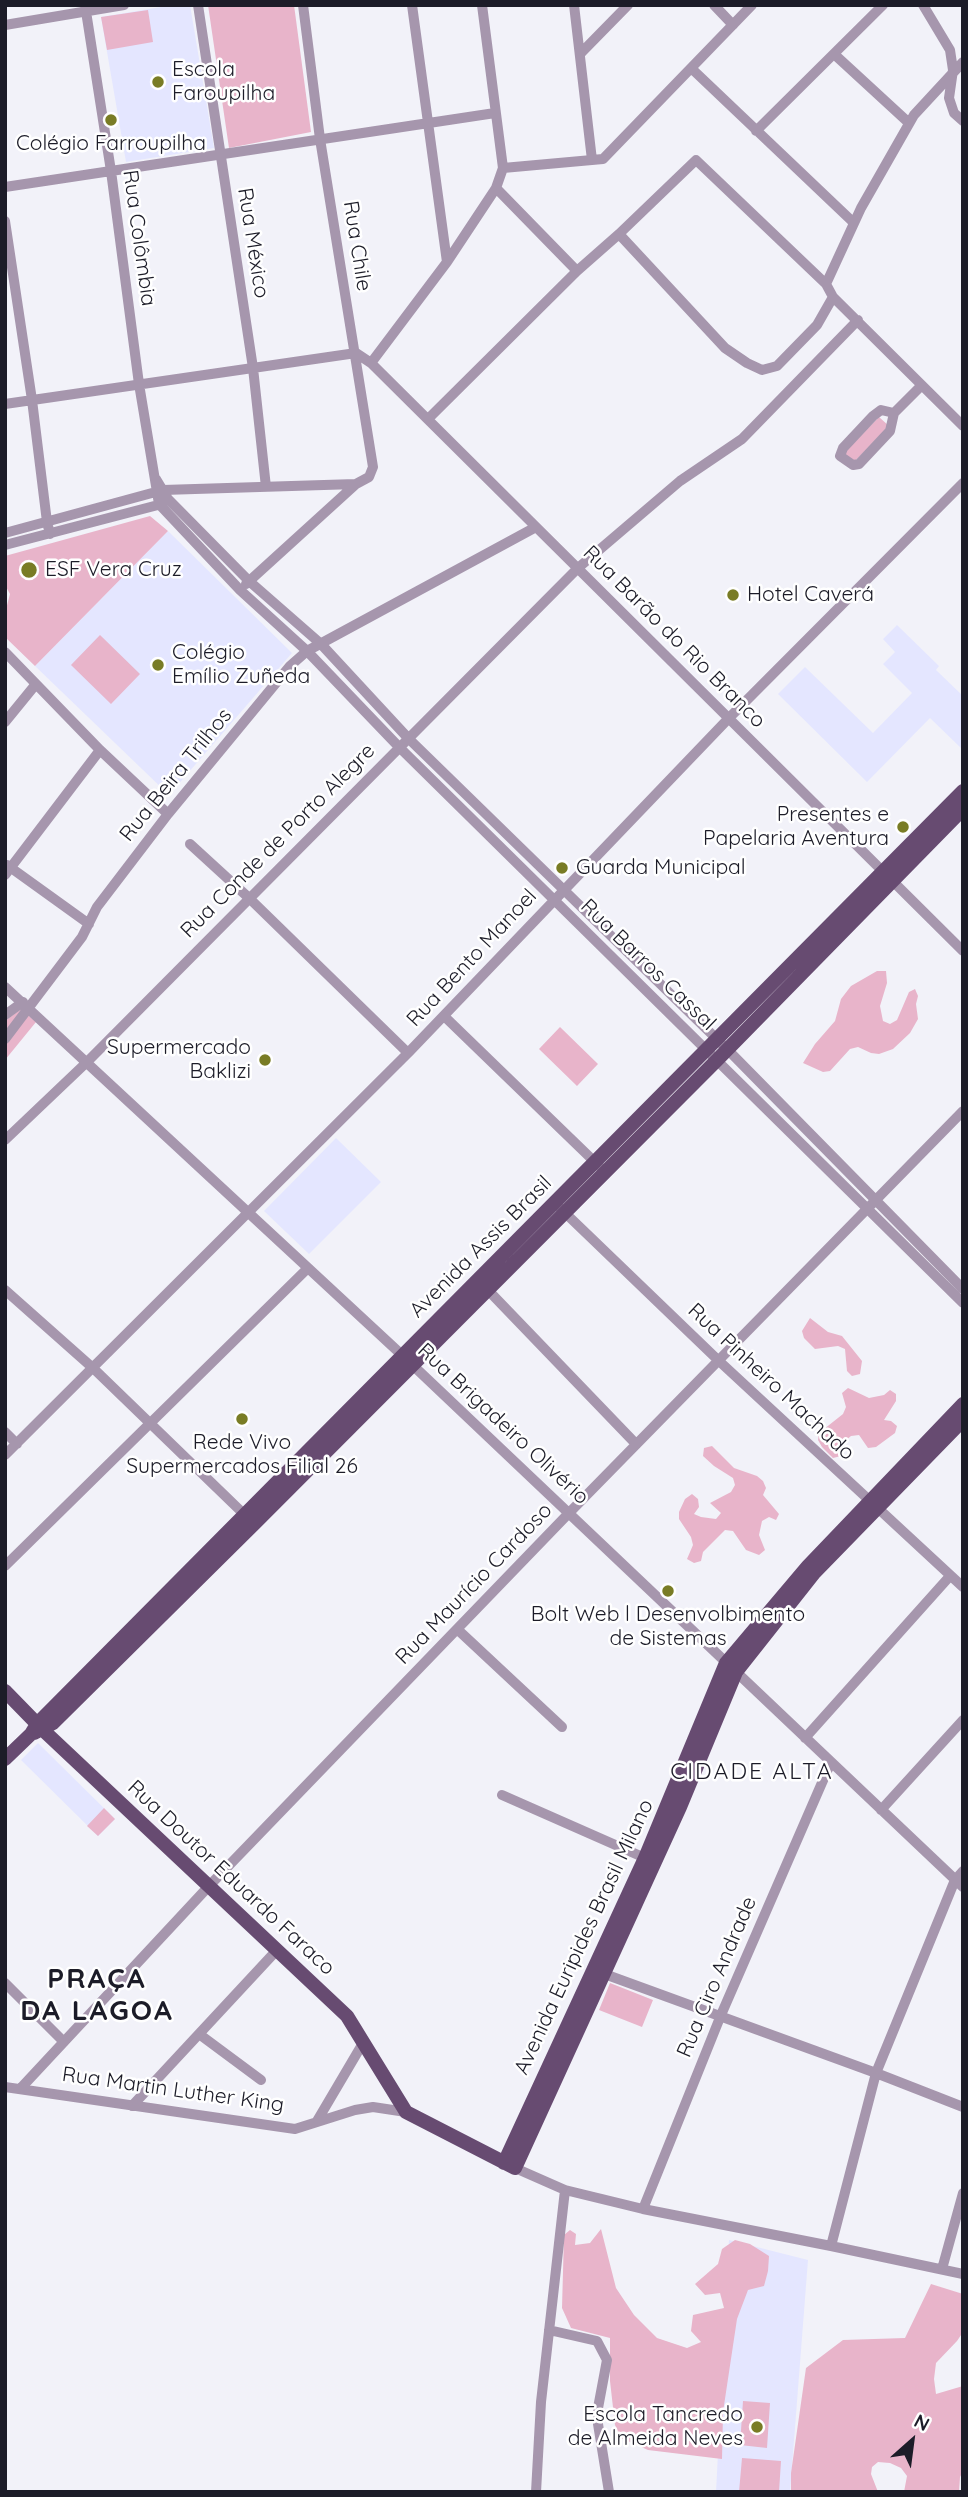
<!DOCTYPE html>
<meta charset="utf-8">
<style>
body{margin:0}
#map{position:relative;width:968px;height:2497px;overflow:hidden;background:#f2f2f9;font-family:Quicksand,sans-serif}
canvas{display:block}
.frame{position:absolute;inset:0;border:7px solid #1c1c28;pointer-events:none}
.north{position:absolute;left:877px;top:2406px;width:70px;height:70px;-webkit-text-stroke:5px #fff;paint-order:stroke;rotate:28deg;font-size:19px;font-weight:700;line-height:28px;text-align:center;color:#1c1c28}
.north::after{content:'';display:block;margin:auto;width:24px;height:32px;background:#1c1c28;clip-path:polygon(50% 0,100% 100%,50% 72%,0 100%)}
</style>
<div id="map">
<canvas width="968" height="2497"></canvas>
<div class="frame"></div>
<div class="north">N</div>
</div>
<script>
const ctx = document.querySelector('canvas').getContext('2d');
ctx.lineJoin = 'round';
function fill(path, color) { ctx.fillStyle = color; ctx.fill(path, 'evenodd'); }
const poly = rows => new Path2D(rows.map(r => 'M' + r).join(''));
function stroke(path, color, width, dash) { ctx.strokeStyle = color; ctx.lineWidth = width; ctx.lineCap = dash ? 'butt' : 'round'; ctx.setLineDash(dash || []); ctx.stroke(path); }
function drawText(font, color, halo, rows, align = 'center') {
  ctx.font = font + ' Quicksand,sans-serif'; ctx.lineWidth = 5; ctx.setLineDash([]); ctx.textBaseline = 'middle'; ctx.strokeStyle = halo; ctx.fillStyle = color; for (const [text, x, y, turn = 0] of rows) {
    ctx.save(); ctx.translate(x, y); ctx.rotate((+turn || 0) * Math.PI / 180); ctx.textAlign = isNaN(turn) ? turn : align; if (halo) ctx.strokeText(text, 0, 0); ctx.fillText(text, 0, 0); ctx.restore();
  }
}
fill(poly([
 [173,5,190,5,214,148,126,162,101,17],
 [168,531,292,653,169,795,35,666],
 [897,625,939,666,936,670,963,696,963,750,930,718,867,782,778,694,805,667,873,733,912,693,883,664,895,652,883,639],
 [336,1138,381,1182,309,1254,264,1211],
 [38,1743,115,1819,98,1836,21,1760],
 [729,2240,808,2260,790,2492,716,2492]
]), '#e4e6ff');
fill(poly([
 [208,5,294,5,311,132,229,148],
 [148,10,153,42,107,50,101,17],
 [879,417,889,426,854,462,844,453],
 [150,516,168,531,35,666,5,637,5,613,10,594,5,585,5,556],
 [100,635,140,674,111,704,71,665],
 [877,971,886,971,887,983,880,1006,883,1021,890,1024,897,1020,909,992,915,989,918,996,916,1004,918,1019,910,1033,893,1049,879,1054,871,1053,858,1047,850,1049,830,1071,823,1072,803,1063,815,1044,835,1021,841,999,851,986],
 [21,1009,36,1022,5,1060,5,1032,7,1029,5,1021],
 [560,1027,598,1064,577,1086,539,1049],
 [810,1318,828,1332,842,1336,862,1361,860,1374,852,1376,847,1371,845,1349,838,1346,815,1349,804,1338,802,1331],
 [848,1388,869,1398,884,1395,890,1390,896,1394,896,1401,884,1420,891,1421,897,1426,895,1433,876,1447,868,1448,859,1435,851,1436,845,1441,841,1456,833,1458,822,1447,818,1440,819,1433,843,1414,846,1407,842,1393],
 [712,1446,734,1468,757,1476,763,1481,766,1488,763,1495,779,1514,776,1520,769,1517,762,1521,759,1535,765,1550,759,1555,746,1550,733,1531,725,1530,703,1552,701,1561,694,1563,687,1559,693,1545,691,1537,679,1519,679,1512,685,1499,692,1494,698,1499,699,1507,694,1514,701,1517,716,1519,721,1513,710,1503,731,1492,735,1485,733,1478,714,1466,703,1456,704,1448],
 [104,1808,115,1819,98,1836,87,1826],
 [610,1983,653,2000,642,2027,599,2010],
 [601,2229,616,2288,634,2315,657,2338,687,2348,701,2342,691,2331,693,2315,724,2308,720,2293,705,2295,695,2284,718,2264,722,2249,735,2240,750,2244,769,2256,768,2271,764,2286,748,2290,737,2319,723,2412,722,2459,648,2450,621,2438,615,2425,610,2381,610,2338,571,2328,562,2308,564,2235,570,2230,576,2234,575,2245,590,2243],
 [931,2284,963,2294,963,2332,957,2341,936,2363,934,2379,936,2394,963,2386,963,2471,960,2477,959,2492,904,2492,907,2476,901,2468,890,2463,878,2462,872,2467,871,2474,878,2492,791,2492,791,2473,806,2368,843,2340,905,2338],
 [743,2401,770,2403,767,2448,740,2445],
 [742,2458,781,2461,779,2492,739,2492]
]), '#e8b4ca');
stroke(poly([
 [85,5,111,171,139,384,159,504,240,590,307,651,399,747,963,1303],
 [198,5,253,368,266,487],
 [412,5,447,262],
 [574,5,592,160],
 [714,5,733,25],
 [923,5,950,50,953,70,949,98,954,113,963,121],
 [5,25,124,5],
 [580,54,628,5],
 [834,54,909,123],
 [691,68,854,223],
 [756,131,883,5],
 [503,168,603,159,752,5],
 [5,187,495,113],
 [496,188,577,271],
 [5,221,32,400,47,522,50,534],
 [619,234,725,348,747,363,762,370,777,366,817,325,833,297],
 [826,284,861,208,914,115,963,62],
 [371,363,447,262,496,188,503,168,482,5],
 [5,404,356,353,371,363,963,951],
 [894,413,881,410,873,416,843,448,840,456,853,465,859,464,890,431,894,413,921,386],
 [428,419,577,271,619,234,696,160,826,284,833,297,963,426],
 [156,479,168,499,249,581,321,644,408,738,727,1049,963,1289],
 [5,533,163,490,356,484],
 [5,545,158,505,164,501],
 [246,584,356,484,369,477,373,467,320,139,303,5],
 [5,652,100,750,168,814],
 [5,722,36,684],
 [190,844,249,898,408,1053],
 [7,865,89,924],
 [5,875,100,750],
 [5,987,403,1356,963,1887],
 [5,1015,23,1002],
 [444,1016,600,1167],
 [5,1039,82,937,97,907,168,814,290,666,307,651,536,527],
 [5,1140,87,1062,578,568,680,481,742,439,858,320],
 [560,1208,719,1361,963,1587],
 [485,1287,636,1444],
 [5,1290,94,1369,249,1519],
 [5,1432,17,1444],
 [5,1455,408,1053,729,718,963,483],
 [5,1566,308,1268],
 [457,1629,562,1727],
 [805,1738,950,1576],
 [502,1795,645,1858],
 [881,1810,963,1720],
 [599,1972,876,2073,963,2107],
 [5,1983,64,2042],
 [199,2034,261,2080],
 [5,2087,295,2129,355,2110,373,2107,406,2112],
 [20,2089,209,1886,569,1513,963,1111],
 [132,2106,277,1950],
 [317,2121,363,2043],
 [515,2168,565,2190,643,2209,831,2246,963,2274],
 [643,2209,721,2015,831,1762],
 [831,2246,876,2073,955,1880,963,1871],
 [942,2269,963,2193],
 [549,2330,597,2341,607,2360,598,2408,598,2424,609,2492],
 [536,2492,541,2402,565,2190]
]), '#a696ad', 10);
stroke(poly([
 [5,1691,43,1730,347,2016,406,2112,515,2168,680,1807,736,1672,815,1572,963,1420],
 [34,1733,53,1723,254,1524,717,1060,963,809],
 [5,1759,31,1734,37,1724,963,791],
 [504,2163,645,1858,726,1663,808,1566,963,1404]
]), '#674b71', 14);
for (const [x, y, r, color] of [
 [158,82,7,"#797c25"],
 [111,120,7,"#797c25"],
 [29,570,9,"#797c25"],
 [733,595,7,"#797c25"],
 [158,665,7,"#797c25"],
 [903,827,7,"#797c25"],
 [562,868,7,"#797c25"],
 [265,1060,7,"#797c25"],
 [242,1419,7,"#797c25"],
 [668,1591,7,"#797c25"],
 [757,2427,7,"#797c25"]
]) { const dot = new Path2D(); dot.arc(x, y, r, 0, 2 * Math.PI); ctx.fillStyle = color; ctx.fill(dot); stroke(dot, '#fff', 2.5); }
drawText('21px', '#1c1c28', '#fff', [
 ["Escola",172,70],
 ["Faroupilha",172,94],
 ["Colégio Farroupilha",111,144,"center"],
 ["ESF Vera Cruz",45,570],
 ["Hotel Caverá",747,595],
 ["Colégio",172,653],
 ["Emílio Zuñeda",172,677],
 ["Presentes e",889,815,"right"],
 ["Papelaria Aventura",889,839,"right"],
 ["Guarda Municipal",576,868],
 ["Supermercado",251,1048,"right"],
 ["Baklizi",251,1072,"right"],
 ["Rede Vivo",242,1443,"center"],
 ["Supermercados Filial 26",242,1467,"center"],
 ["Bolt Web l Desenvolbimento",668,1615,"center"],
 ["de Sistemas",668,1639,"center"],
 ["Escola Tancredo",743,2415,"right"],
 ["de Almeida Neves",743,2439,"right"]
], 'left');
drawText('21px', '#1c1c28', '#fff', [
 ["Rua Colômbia",139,238,82],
 ["Rua México",253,243,81],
 ["Rua Chile",357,246,81],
 ["Rua Barão do Rio Branco",674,637,45],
 ["Rua Beira Trilhos",176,775,-51],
 ["Rua Conde de Porto Alegre",278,841,-45],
 ["Rua Bento Manoel",472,958,-47],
 ["Rua Barros Cassal",648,965,44],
 ["Avenida Assis Brasil",481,1247,-45],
 ["Rua Pinheiro Machado",771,1382,43],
 ["Rua Brigadeiro Olivério",503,1424,43],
 ["Rua Maurício Cardoso",474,1584,-46],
 ["Rua Doutor Eduardo Faraco",231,1878,43],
 ["Avenida Euripides Brasil Milano",584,1937,-65],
 ["Rua Ciro Andrade",717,1977,-67],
 ["Rua Martin Luther King",173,2090,8]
]);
ctx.letterSpacing = '2px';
drawText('23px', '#1c1c28', '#fff', [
 ["CIDADE ALTA",752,1772]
]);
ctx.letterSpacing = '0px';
ctx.letterSpacing = '2px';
drawText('bold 28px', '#1c1c28', '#fff', [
 ["PRAÇA",97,1980],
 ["DA LAGOA",97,2012]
]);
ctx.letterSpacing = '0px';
</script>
